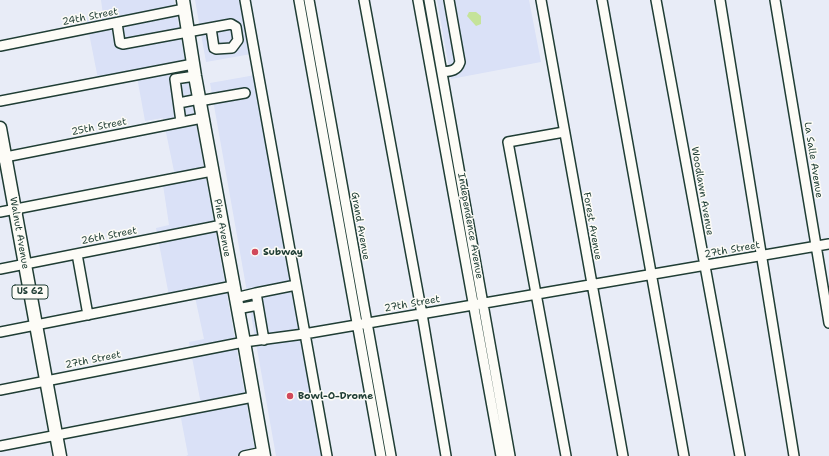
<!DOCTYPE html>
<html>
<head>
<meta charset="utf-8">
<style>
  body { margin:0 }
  canvas { display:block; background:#e8ecf7 }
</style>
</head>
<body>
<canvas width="829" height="456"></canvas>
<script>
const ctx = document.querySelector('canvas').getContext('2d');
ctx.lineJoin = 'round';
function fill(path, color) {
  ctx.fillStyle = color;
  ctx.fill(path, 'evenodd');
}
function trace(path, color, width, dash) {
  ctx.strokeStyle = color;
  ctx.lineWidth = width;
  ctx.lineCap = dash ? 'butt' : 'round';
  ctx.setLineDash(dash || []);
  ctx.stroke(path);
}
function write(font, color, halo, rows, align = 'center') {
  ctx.font = font + ' "Shantell Sans",sans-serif';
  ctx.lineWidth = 3;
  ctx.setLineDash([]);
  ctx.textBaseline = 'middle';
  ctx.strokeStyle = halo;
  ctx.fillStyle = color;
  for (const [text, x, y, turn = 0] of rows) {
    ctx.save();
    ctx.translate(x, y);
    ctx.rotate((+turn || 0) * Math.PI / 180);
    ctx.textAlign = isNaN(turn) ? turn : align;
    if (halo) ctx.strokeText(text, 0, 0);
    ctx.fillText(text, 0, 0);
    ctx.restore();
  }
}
fill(new Path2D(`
  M101,0H174L256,456H186L188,455L179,408L201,404L189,342L204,339L195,297L170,301L156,228L169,225L162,178L175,176L163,118L145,121L137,77L99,84L86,18L103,15Z
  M195,0H247L257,53L206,62Z
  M437,0H529L541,62L451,79Z
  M261,74L330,456H276L210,83Z`), '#dae1f7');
fill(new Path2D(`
  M469,12H476L481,16V24L476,26L467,16Z`), '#c5e39a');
const minor = new Path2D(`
  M245,0L327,456
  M299,0L381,456
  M309,0L391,456
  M364,0L422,314L446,456
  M418,0L501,456
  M429,0L510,456
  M541,0L623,456
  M602,0L684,456
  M656,0L740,456
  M720,0L794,456
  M775,0L829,323
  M117,23L120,43L123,44L231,24L236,27L238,40L232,48L216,49L214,48L211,28
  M0,46L184,9
  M442,72C451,71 457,71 460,62L449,0
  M0,101L193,64
  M199,101L245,93
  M179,103L199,99
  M181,122L175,79L195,76
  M564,132L508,142L566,456
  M0,158L202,118
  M0,212L212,171
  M77,254L88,315
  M0,269L222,225
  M235,298L256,293
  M237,309L258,305
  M0,332L233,286
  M264,340L256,293L296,285
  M0,390L244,342L304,334L829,244
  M0,446L253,397
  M244,456L263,452`);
const major = new Path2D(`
  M183,0L195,76L244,342L264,456
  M0,128L60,456`);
trace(minor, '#1f3d34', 12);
trace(major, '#1f3d34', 15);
trace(minor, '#fdfcf7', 9);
trace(major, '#fdfcf7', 12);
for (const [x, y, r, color] of [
  [255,252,4,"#d1495b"],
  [290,396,4,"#d1495b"]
]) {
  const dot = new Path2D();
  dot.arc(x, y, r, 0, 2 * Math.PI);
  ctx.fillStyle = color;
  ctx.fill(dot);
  trace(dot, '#fdfcf7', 1.5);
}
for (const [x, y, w] of [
  [30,292,36]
]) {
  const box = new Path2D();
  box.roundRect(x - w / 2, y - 7, w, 14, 3);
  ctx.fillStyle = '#fdfcf7';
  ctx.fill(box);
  trace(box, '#1f3d34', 1);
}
write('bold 9px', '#1f3d34', null, [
  ["US 62",30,292]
]);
write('10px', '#1f3d34', '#fdfcf7', [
  ["24th Street",90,17,-11],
  ["25th Street",99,127,-11],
  ["La Salle Avenue",813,160,81],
  ["Woodlawn Avenue",702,191,80],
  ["Grand Avenue",360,226,80],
  ["Independence Avenue",470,226,80],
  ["Forest Avenue",592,226,80],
  ["Pine Avenue",222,228,80],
  ["Walnut Avenue",19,233,80],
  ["26th Street",109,236,-11],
  ["27th Street",732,250,-10],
  ["27th Street",412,304,-10],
  ["27th Street",93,360,-11]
]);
write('bold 10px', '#1f3d34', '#fdfcf7', [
  ["Subway",263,252],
  ["Bowl-O-Drome",298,396]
], 'left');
</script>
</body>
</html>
